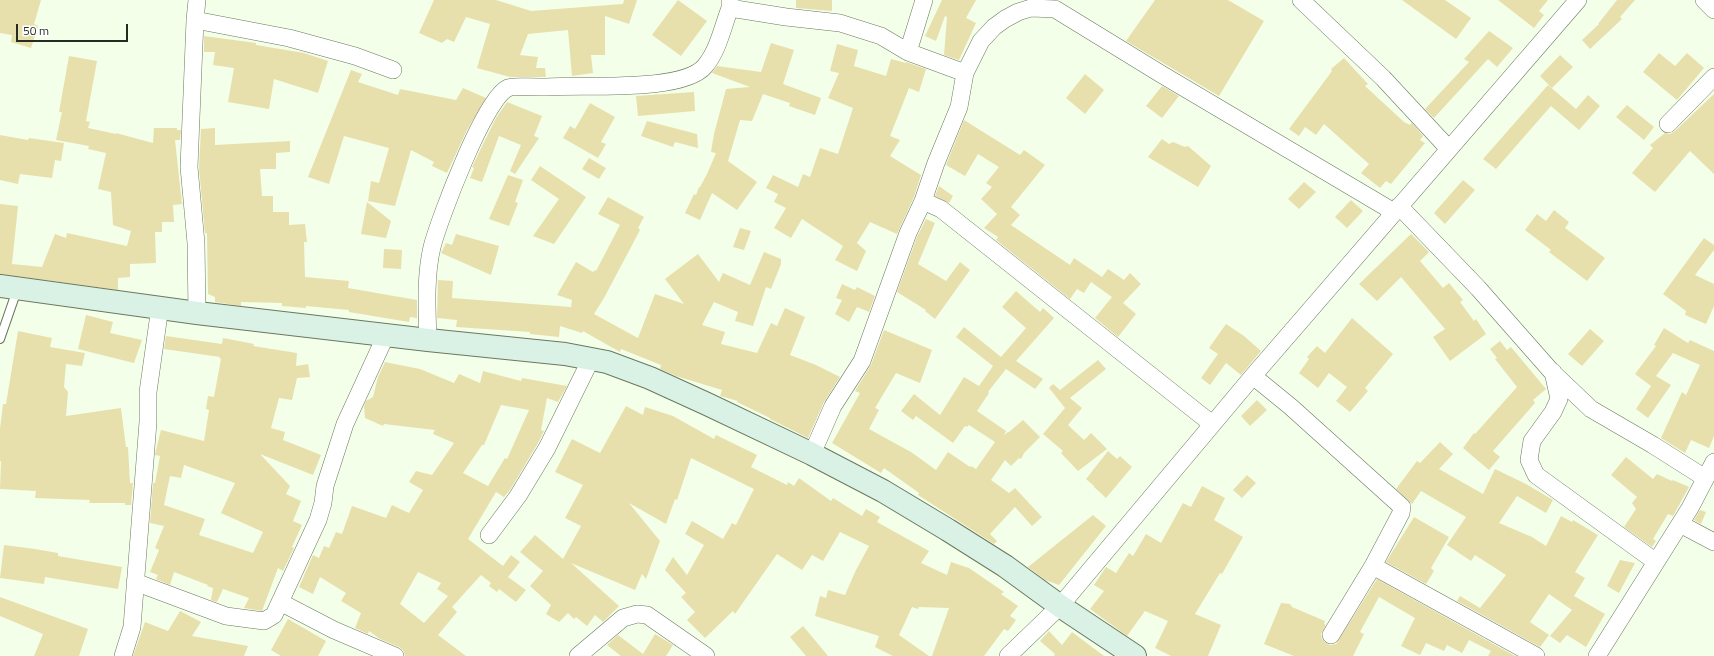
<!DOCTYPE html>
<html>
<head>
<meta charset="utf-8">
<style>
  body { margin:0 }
  #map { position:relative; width:1714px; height:656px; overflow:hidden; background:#f3ffe8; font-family:"Titillium Web",sans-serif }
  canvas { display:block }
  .scale { position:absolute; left:16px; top:24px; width:112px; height:18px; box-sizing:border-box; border:2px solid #262b21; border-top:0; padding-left:5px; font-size:12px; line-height:14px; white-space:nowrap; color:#262b21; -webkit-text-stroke:3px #fff; paint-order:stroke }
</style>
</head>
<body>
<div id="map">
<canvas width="1714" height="656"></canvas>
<div class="scale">50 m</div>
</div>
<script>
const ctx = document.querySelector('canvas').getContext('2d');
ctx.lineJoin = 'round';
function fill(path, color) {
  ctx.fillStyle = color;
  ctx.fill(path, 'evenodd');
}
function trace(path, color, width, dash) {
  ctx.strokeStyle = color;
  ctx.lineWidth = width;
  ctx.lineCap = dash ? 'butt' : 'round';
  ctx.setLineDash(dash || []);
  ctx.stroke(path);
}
fill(new Path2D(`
  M0,0H41L34,24L38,26L31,48L11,42L12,35L0,33Z
  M434,0H496L531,11L623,4L624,0H637L629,24L605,16V55H591L593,73L572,76L568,30L528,34L520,55L538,57L536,68H545L546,77H510L477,68L490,24L466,17L454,42L447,39L442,43L419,33Z
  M678,0L707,21L681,56L652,35Z
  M796,0H832V11L796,8Z
  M942,0H976L966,18L976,23L959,60L944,55L947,17L945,16L936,41L925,36Z
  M1155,0H1228L1264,21L1219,96L1126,41Z
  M1402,0H1445L1471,18L1456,39Z
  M1498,0H1548L1539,11L1544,15L1534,28Z
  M1617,0H1635L1620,17L1622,19L1590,49L1582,40L1599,24H1598Z
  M1489,31L1513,48L1497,67L1488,59L1434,118L1425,109L1469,62L1464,59Z
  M204,36L256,43V45L304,53L328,61L318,93L274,79L269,109L228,102L234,68L213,65L215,52H204Z
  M771,43L794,50L783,84L821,98L815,115L789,106L790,103L763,94L752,121L740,120L728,161L757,182L737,210L712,193L700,220L685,213L694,194L696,195L699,187H700L707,174L716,153L711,152L714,134L726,89L750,87L712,73L717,66L761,72Z
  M837,44L858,50L854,66L886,76L891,59L906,63V62L926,69L919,92L909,88L890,136L900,140L890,156L921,175L914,197L897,234L870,222L857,243L866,251L857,271L835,260L843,246L802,219L791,238L774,228L786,208L774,202L778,194L766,188L773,175L798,187L803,174L810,177L820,148L838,154L853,108L828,98L839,73L830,71Z
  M1659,53L1675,66L1687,53L1704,68L1677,100L1643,72Z
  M1560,55L1573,67L1552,88L1540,76Z
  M69,56L97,61L86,121L90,122L88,128L116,134V133L153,143L154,128H177V130H181L180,140H175L182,204L173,205L174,222H162V232H155L156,263L130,264V277L118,278V290L0,274V204L18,206L12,264L42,267L55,234L66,238L67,233L127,246L131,231L113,225L111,192L98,189L106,153L88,149L89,146L56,140L62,112H59Z
  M1344,58L1368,84L1365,86L1404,122L1410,125L1412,123L1423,136L1420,140L1425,143L1391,184L1386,181L1380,188L1361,173L1369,164L1324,124L1316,135L1305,127L1299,136L1289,129L1332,71L1331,69Z
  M351,70L362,74L358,82L398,95L400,89L456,100L463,88L486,98L467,130L447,173L432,166L434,162L411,150L395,206L368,201L371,181L379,183L389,148L344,136L329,184L308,177Z
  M1085,74L1104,90L1085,114L1066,98Z
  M1548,85L1576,109L1588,95L1600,106L1579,130L1551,106L1496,169L1483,159Z
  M1162,86L1179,96L1162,118L1146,106Z
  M694,92L695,111L638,116L636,96Z
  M1714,94V174L1690,151L1655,192L1632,173L1653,148L1650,145L1665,133L1670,134L1675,131Z
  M507,102L542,116L534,136L539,138L515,174L510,171L521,145L499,136L482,182L470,178L474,168L472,167L485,140L496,118Z
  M590,103L615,117L601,142L606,144L598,158L563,138L570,126L575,129Z
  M1627,105L1654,127L1644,140L1616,117Z
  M964,120L1020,155L1024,150L1045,165L1011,207L1020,215L1011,225L1070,265L1074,258L1102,277L1108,269L1124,280L1130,273L1141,284L1123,303L1136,314L1118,337L1095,318L1112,297L1091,282L1084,293L1077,289L1070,299L996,240L998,237L984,228L997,214L981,199L992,187L986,183L999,167L978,154L965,176L946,165Z
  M647,121L697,134L698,148L675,142L673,147L641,136Z
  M215,128V145L290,141V152L276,153V169H260L262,196H273V212H289V225L305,224L307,242H304L305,277L349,281L348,288L417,300V318L410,317L409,322L349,312V310L306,306V308L282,306V303L241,302V306L215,302V297L208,294L207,233H205L199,168L201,129Z
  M0,135L28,140L29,138L64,143L61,161L55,160L52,178L20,174L18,184L0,180Z
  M1162,139L1169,144L1173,142L1185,147L1188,146L1211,166L1198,187L1148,157Z
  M589,158L606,168L599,179L582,169Z
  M540,166L586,197L554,244L533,236L559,199L531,180Z
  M508,175L523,180L515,202L518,203L509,226L489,219Z
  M1463,180L1475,190L1445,224L1434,213Z
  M1304,182L1316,192L1299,209L1288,199Z
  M939,186L953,196L949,203L935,196Z
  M608,197L644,217L638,228L640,230L604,298L594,314L638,338L655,294L684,304L665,279L698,254L719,282L723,273L750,285L764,252L781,259V264L771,289L766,287L753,326L735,321L738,312L714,302L702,325L725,332L721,344L757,353L771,323L777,326L785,308L805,317L790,355L816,365L840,377L824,402L808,438L770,419V418L737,402L738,401L720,396L722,390L676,376L660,369L661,365L621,349L620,352L583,331L582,333L560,326L559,337L530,334V332L456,327L457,320L437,318L438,280L453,281L452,298L571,307L572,300L557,295L576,262L593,272L595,270L596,271L620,225L598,214Z
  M1351,200L1363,211L1347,228L1335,217Z
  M367,202L391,221L386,238L361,234Z
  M1554,210L1569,222L1565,228L1605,258L1587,281L1549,252L1551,250L1525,230L1537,214L1546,221Z
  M926,219L935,223L918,264L946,281L960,262L970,270L935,319L925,311L926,310L897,292L917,237Z
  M740,228L751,231L744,250L733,247Z
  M456,234L499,246L491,275L441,253L446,243L452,245Z
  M1411,234L1429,252L1420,261L1443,288L1449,283L1463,300L1460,302L1474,321L1476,319L1486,334L1450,361L1433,337L1445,329L1401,277L1377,301L1359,284Z
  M1704,238L1714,245V250L1695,275L1714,284V306L1706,324L1685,315L1686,311L1663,294Z
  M384,249L402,250L401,269L383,268Z
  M842,284L855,290L857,287L875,296L869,312L857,307L849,322L835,314L842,300L836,298Z
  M1016,291L1040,312L1043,308L1054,318L1016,361L1043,379L1035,389L1006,369L988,392L989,393L977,411L1006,431L1004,435L1008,432H1009L1023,420L1040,437L1024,453L1021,459L1019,458L1011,466L1005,460L991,480L1009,493L1015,488L1042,517L1032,526L1015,507L990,534L997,541L994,544L918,495L919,493L884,468L881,473L832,443L860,393L855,391L871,365L884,330L932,350L920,383L896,373L875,408L879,410L869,429L911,452L936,470L948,452L970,467L971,466L976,469L995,442L969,425L967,427L965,426L953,443L916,416L913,420L901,411L914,394L940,415L964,377L979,386L993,366L956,337L964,327L1001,357L1026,328L1002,307Z
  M86,315L113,322L110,333L142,340L134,363L78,349Z
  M1352,318L1393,354L1365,388L1368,391L1350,412L1336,401L1347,387L1329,373L1318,388L1299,373L1309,359L1307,357L1317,346L1325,353Z
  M1226,324L1244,336L1261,351L1241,375L1226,363L1210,385L1201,378L1218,354L1209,348Z
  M1664,328L1688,343L1690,340L1714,351V436L1709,448L1691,440L1685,453L1661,438L1682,392L1686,395L1700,365L1673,353L1656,376L1671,385L1648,418L1636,409L1651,386L1635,374L1656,346L1654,345Z
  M1590,329L1604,341L1582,366L1568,354Z
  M18,331L52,338L50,347L85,353L82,366L66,364L64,387L68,392L66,416L121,408L126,447H128L130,483H133L131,505H125V503H89L90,500L35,498L36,491L0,489L1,461H0V429L3,404H6Z
  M166,336L222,344L223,338L254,344L253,346L297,353L296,366L308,364L310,377L297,378L292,400L279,398L271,428L285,432L283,440L321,455L313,475L260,454L290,486L286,494L301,501L293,521L302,525L292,547L294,548L283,571L278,568L262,611L244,608L249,598L223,589L217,602L211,600L213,588L207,586L208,585L174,572L170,585L156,579L158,575L150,572L159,550L155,548L164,526L150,523L153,483H155L160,456L155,455L156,450L161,430L204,441L209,410L206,409L208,396L214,397L221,359L219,358L220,357L164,349ZM184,465L235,483L221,513L263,532L253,553L199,535L205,519L164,505L170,476L181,478Z
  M1500,341L1507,350L1511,347L1546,389L1533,400L1535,403L1493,451L1500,457L1489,470L1463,448L1474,433L1475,434L1517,387L1495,359L1497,358L1490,349Z
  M1098,360L1106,369L1070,398L1082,408L1068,425L1084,440L1091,433L1107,449L1078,471L1061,453L1063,451L1043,434L1065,408L1049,388L1053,384L1060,390Z
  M385,362L420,369L454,383L459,374L480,383L483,371L521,381L522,378L567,386L558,402L547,398L541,430L544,431L538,443L510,490L504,497L496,492L468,539L503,566L511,555L520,562L508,577L526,590L516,602L499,589L497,592L489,586L491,583L481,575L452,607L457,612L438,635L466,656H405L403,650L399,647L380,639L369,631L368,634L355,628L361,613L341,601L346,593L320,577L313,594L299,587L313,555L319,558L324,546L329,548L336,532L342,534L352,506L386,518L392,505L409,513L423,490L409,482L416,471L432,475L454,443L433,434L435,430L384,424L383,426L365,418L364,406L366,401L373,397L378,377ZM501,405L529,410L507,459L505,458L488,486L463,473L482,445H484ZM418,572L441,583L437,589L448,596L424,623L400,604Z
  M1257,400L1267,410L1250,426L1241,416Z
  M626,406L643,415L645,407L673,416L714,439L716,435L757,455L751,467L787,485L788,482L794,486L799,478L831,501L833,498L862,516L866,509L880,517L877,522L929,551L921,563L947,575L951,562L969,568L1004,592L1001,594L1018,606L1010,616L1016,620L1008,631L1004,629L984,656H932L949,608L919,607L918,609L912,607L899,635L929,656H893L875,647L879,636L815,616L820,596L826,598L828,590L845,595L856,570L869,546L840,532L823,561L812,555L802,570L777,554L735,614L733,611L705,638L687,620L695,612L681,597L686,593L665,570L673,557L687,575L704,545L685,534L692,521L723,539L732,523L736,525L754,489L691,458L677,500L675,499L666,524L629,503L660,541L646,579L642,574L635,590L571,563L619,606L603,622L595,615L587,626L576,617L574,619L568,613L559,622L546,614L551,605L530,586L543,571L520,552L535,535L563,559L581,526L565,518L583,485L555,472L572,439L600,453Z
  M1440,442L1453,454L1439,469L1483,494L1495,469L1526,484L1553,500L1546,513L1517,496L1499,523L1532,537L1546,546L1561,516L1572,522L1573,520L1598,535L1575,572L1585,578L1574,596L1605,614L1586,647L1567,635L1560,643L1550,636L1572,610L1549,594L1530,622L1549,635L1540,647L1457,601L1460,596L1480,608L1506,575L1475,555L1471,561L1447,545L1466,517L1421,491L1412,504L1396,489L1417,461L1420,463Z
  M1108,451L1117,459L1120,456L1132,467L1106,498L1094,487V486L1086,479Z
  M1626,457L1653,479L1657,474L1672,481L1673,480L1689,487L1673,516L1668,514L1653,539L1656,541L1652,547L1624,527L1636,509L1632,503L1637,497L1611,475Z
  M1247,475L1256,483L1242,498L1233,490Z
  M1202,486L1225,498L1214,520L1243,537L1222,574L1220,573L1195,614L1221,625L1208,656H1171L1155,648L1168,621L1145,611L1127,636L1090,609L1104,591L1094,585L1106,567L1116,573L1129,553L1133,556L1146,534L1161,543L1183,503L1191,507Z
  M1700,510L1706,512L1701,524L1694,520Z
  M1093,515L1106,526L1059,585L1045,580L1028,567Z
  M1414,517L1449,537L1431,568L1434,571L1426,584L1386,562Z
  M4,545L35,549L58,553V556L122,567L118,589L45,577L44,584L0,578Z
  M1620,560L1635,563L1619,593L1607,586Z
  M1377,579L1515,656H1488L1491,651L1469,640L1462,653L1447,645L1444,651L1426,643L1420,655L1401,646L1415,618L1379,597L1360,632L1364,634L1353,656H1294L1264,644L1281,603L1290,604L1292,607L1325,621L1324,624L1326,625L1321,634L1322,639L1326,643L1330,645L1336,644Z
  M0,597L88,629L79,656H34L43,634L0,616Z
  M180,611L201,622L192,636L248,646L244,656H133L145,622L168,631Z
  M288,619L326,641L318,656H281L271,650Z
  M803,626L819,645L828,656H806L790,637Z
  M1049,631L1062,645L1072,632L1104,656H1054L1055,654L1040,641Z
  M655,634L673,645L666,656H621L607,645L618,635L643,654Z`), '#e8e0ac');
const lane = new Path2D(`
  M0,339L17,290`);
const street = new Path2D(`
  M197,0L195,20L189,167L196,243L197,313
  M1301,0L1383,78L1449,149
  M1704,0L1714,10
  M730,8L786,17L840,23L881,36L908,52L965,73
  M195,20L289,38L355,56L393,70
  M908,52L924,0
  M1668,124L1714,77
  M923,201L941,209L1212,424
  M1399,206L1478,288L1552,372L1591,409L1653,445L1705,478
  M428,340C427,310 425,277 432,247C439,220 485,97 508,88C511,86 540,87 547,87C582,84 683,93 705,66C718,51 723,26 730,8V0
  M1553,372L1559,399L1553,412L1532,441L1529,460L1536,475L1656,562
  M1253,376L1291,407L1402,507L1401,513L1373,566L1331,635
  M812,454L833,406L862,361L908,233L923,201L936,163L959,107L965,73L981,41L994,27L1005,19L1018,12L1031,8L1055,9L1161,74L1394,212
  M1680,524L1714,542
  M489,535L518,496L547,448L591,359
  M1373,566L1536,656
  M135,582L226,616L264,621L274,615L318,520L323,503L325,486L345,424L386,335
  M280,602L334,630L395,656
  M123,656L132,627L148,422V392L160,307
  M578,656L623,618L637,614L647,615L706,656
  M1008,656L1060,606L1253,376L1578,0
  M1597,656L1690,508L1714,462`);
const secondary = new Path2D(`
  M0,286L197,313L428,340L565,354L607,362L650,378L707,404L812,454L883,491L948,530L1005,566L1060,606L1135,656`);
trace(lane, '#6b785e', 10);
trace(street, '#6b785e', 18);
trace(secondary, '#6b785e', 24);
trace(lane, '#fff', 8);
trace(street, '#fff', 17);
trace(secondary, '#d9f2e5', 22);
</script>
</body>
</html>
